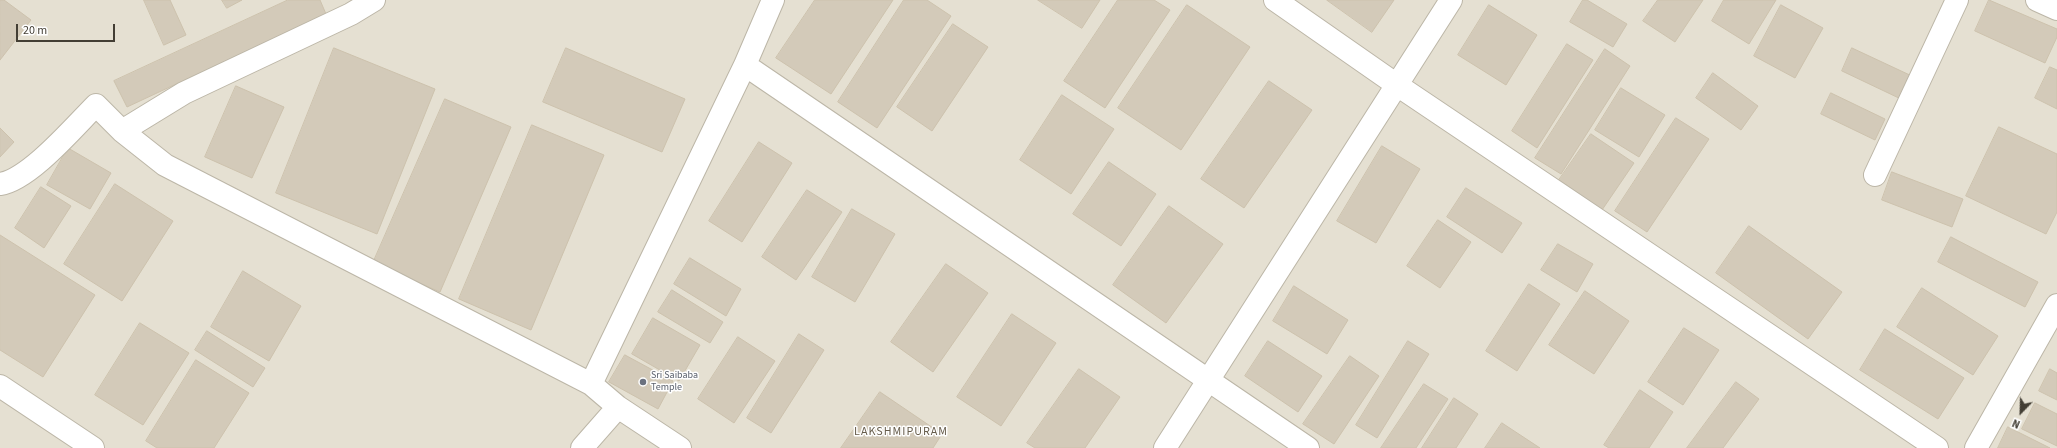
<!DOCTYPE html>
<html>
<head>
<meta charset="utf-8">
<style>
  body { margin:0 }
  #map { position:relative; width:2057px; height:448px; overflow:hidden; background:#f1eee4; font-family:"Source Sans 3",sans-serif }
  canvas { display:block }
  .north { position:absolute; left:2001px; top:392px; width:40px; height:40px; -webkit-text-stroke:3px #fff; paint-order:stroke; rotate:203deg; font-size:11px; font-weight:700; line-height:16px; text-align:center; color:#433e34 }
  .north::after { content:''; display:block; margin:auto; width:14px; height:18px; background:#433e34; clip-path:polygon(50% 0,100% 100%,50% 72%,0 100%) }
  .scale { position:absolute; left:16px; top:24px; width:99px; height:18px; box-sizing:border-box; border:2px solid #433e34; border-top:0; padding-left:5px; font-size:12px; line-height:14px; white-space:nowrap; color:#433e34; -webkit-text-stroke:3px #fff; paint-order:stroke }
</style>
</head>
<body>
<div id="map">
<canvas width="2057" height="448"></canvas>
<div class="north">N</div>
<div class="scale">20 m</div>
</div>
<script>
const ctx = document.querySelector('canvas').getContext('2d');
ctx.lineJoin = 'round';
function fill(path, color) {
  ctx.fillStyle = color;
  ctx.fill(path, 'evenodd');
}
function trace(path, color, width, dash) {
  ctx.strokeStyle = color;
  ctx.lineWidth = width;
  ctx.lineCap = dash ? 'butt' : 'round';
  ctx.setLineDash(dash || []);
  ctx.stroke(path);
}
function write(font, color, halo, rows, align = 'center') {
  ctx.font = font + ' "Source Sans 3",sans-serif';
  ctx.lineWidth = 3;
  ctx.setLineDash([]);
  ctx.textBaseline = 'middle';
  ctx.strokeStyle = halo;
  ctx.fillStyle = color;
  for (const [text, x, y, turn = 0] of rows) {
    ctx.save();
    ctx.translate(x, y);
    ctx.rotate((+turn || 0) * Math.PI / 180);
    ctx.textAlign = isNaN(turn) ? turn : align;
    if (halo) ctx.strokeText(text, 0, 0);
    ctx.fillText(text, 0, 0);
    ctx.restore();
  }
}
fill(new Path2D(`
  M0,0H2057V448H0Z`), '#e5e0d2');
const building = new Path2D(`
  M0,0H4L31,20L0,60Z
  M144,0H170L186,35L164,45Z
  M222,0H242L227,8Z
  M288,0H320L326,14L127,107L114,81Z
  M815,0H893L831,94L776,58Z
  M904,0H927L951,16L877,128L838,102Z
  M1038,0H1100L1082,28Z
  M1118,0H1154L1170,10L1105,108L1064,81Z
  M1327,0H1394L1372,32Z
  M1583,0H1587L1627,24L1613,47L1570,22Z
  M1658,0H1703L1675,42L1643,21Z
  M1724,0H1776L1749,44L1712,21Z
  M1989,0L2057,29V37L2045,63L1975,31Z
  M1187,5L1250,47L1181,150L1118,108Z
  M1489,5L1537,35L1506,85L1458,55Z
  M1781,5L1823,28L1795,78L1754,56Z
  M953,24L988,47L932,131L897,107Z
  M1567,44L1593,60L1537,148L1512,131Z
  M334,48L435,89L377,234L276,193Z
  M566,48L685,99L662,152L543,102Z
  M1852,48L1914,77L1903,100L1842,71Z
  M1605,49L1630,66L1561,174L1535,158Z
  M2050,67L2057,70V109L2035,98Z
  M1713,73L1758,106L1741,130L1696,98Z
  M1269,81L1312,110L1244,208L1201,179Z
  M236,86L284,107L252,178L205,157Z
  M1621,88L1665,115L1639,157L1595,130Z
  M1831,93L1885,119L1875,140L1821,114Z
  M1062,95L1114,129L1071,194L1020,160Z
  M445,99L511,127L440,292L373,263Z
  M1676,118L1709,139L1647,232L1615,211Z
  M532,125L604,155L531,330L459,299Z
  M1999,127L2057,154V212L2046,234L1966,196Z
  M0,128L14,142L0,157Z
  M1591,134L1634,163L1602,210L1559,180Z
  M759,142L792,163L742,242L709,221Z
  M1382,146L1420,169L1376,243L1337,221Z
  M68,148L111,173L90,209L47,185Z
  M1109,162L1156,194L1121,246L1073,214Z
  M1892,172L1963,199L1952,227L1882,200Z
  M115,184L173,221L122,301L64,264Z
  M41,187L71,206L44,248L15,228Z
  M1466,188L1522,223L1502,253L1447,217Z
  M807,190L842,212L796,280L762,257Z
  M1169,206L1223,244L1166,323L1113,285Z
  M852,209L895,234L855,302L812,277Z
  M1438,220L1471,242L1440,288L1407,266Z
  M1749,226L1842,292L1808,339L1716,273Z
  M0,235L95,295L43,377L0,350Z
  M1951,237L2038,282L2025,307L1938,262Z
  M1558,244L1593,264L1577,292L1541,270Z
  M690,258L741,289L726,316L674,284Z
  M946,264L988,293L933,372L891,342Z
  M243,271L301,306L269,361L211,327Z
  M1529,284L1560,304L1517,371L1486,351Z
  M1294,286L1348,320L1327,354L1273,321Z
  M1922,288L1998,336L1973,375L1897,327Z
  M672,290L723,322L710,343L658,312Z
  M1585,291L1629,321L1594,374L1549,345Z
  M1012,314L1056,343L1001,426L957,397Z
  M653,318L700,345L679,381L632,354Z
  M140,323L189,353L143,425L95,395Z
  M1684,328L1719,350L1683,405L1648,382Z
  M1885,329L1964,378L1938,419L1860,370Z
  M207,331L265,368L253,387L195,350Z
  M799,334L824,350L771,433L747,418Z
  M738,337L775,361L734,423L698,399Z
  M1268,341L1322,376L1298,412L1245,376Z
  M1408,341L1429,354L1377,438L1356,425Z
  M625,355L673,381L658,409L609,382Z
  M1350,356L1379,376L1334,444L1303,424Z
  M196,360L249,393L214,448H157L146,441Z
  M1079,369L1120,397L1085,448H1035L1027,443Z
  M2050,369L2057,373V400L2039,391Z
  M1736,382L1759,399L1723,448H1687Z
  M1424,384L1448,399L1416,448H1381Z
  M1640,390L1673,412L1649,448H1609L1604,445Z
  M880,392L942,434L933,448H841Z
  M1454,398L1478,414L1456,448H1422Z
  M2035,403L2057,414V446L2022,429Z
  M1502,423L1540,448H1485Z
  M2008,427L2050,448H1998Z`);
fill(building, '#d3cab9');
trace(building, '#cdc2ad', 1);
const minor = new Path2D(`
  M1275,0L1397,85L1937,448
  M2037,0L2057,9
  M745,65L1308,448
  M122,131L184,93L351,14L374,0
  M1875,175L1957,0
  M0,184C29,180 74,127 96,105L122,131L165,165L591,384L618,407L680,448
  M591,384L745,65L773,0
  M0,386L93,448
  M582,448L618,407
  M1165,448L1451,0
  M1976,448L2057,305`);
trace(minor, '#bcb6a7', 24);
trace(minor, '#fff', 22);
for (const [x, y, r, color] of [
  [643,382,4,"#6b7280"]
]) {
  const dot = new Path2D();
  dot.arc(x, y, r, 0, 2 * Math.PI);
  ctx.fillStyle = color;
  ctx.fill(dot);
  trace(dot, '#fff', 1.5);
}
write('10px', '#5b616d', '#fff', [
  ["Sri Saibaba",651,376],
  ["Temple",651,388]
], 'left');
ctx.letterSpacing = '1px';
write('12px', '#665c4b', '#fff', [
  ["LAKSHMIPURAM",901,432]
]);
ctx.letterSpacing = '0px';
</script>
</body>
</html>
